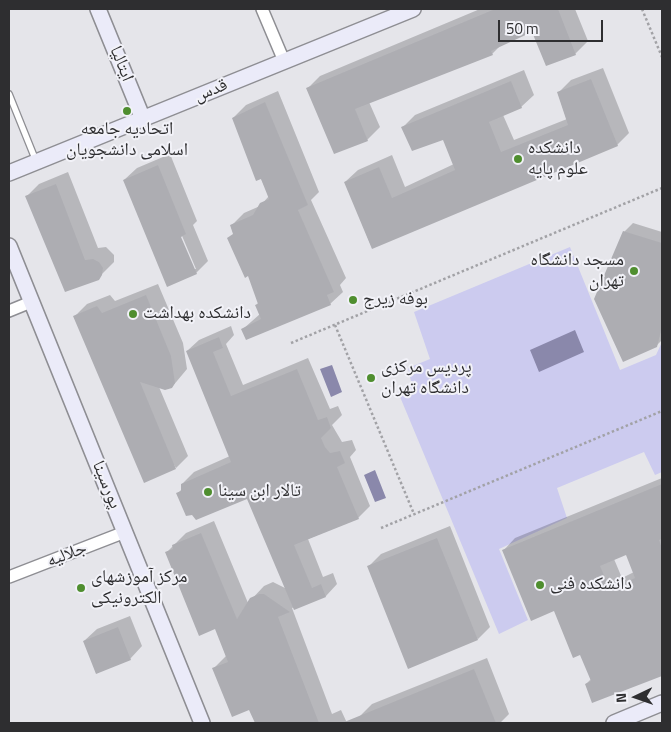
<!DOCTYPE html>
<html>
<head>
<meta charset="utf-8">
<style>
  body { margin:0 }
  #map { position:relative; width:671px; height:732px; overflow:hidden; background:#e5e5ea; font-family:"Titillium Web",sans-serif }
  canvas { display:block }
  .frame { position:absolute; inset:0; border:10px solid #2e2e30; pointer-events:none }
  .north { position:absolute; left:611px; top:672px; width:50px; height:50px; -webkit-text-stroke:4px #f2f2f8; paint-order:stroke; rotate:267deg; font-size:14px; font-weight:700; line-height:20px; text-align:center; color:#2e2e30 }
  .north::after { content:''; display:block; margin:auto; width:18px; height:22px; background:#2e2e30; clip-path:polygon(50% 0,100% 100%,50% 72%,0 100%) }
  .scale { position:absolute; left:498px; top:20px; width:105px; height:22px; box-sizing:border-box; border:2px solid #2e2e30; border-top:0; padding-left:6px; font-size:15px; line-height:18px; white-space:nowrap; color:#2e2e30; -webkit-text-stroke:4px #f2f2f8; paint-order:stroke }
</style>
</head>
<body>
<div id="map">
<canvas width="671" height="732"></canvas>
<div class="frame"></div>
<div class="north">N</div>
<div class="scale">50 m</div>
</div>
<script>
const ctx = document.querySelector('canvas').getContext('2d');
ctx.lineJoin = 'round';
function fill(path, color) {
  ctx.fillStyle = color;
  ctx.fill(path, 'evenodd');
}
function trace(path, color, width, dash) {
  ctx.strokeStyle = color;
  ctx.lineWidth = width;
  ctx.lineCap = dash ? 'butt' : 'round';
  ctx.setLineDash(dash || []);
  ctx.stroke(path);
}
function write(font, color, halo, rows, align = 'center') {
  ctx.font = font + ' "Titillium Web","Noto Naskh Arabic",sans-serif';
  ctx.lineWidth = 4;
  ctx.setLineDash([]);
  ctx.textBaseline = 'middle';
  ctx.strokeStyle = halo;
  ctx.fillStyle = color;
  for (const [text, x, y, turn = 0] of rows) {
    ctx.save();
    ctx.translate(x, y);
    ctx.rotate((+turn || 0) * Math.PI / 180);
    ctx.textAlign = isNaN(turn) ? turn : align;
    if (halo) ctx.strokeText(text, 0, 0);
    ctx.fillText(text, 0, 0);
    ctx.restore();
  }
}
fill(new Path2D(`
  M570,247L620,370L656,355L662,342V472L655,475L644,452L557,488L567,518L499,549L528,620L499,634L398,392L412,386L408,368L430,359L414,312Z`), '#cccbef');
fill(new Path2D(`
  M575,330L584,352L539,372L530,350Z
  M332,365L342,392L331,397L320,369Z
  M375,470L386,498L375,502L364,475Z`), '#8a88ab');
fill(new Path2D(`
  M480,9H575L588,41L575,54L533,31L502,44L492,54L369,102L380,127L367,140L308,88L320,76Z
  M603,68L629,133L617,145L372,248L345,182L358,170L392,155L405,187L454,164L443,138L403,127L415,115L524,70L534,95L521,107L503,115L514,140L567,119L558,93L571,80Z
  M278,91L319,192L311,200L346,278L340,285L343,292L330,304L243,329L260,314L256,305L259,302L231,226L244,213L260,206L269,196L233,118L246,105Z
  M170,154L197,221L193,225L208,261L196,273L124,180L137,168ZM180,231L196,269H193L177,232Z
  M68,172L98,248L106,247L114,255V262L98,278L27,196L39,184Z
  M633,223L662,232V340L656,346L624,232Z
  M158,284L183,343L187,369L172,387H159L188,456L176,468L75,316L87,304L110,295L115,301Z
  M231,326L234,335L226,344L243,385L308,358L330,409L338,406L342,415L332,425L342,442L352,440L356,450L350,457L370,506L358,518L308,539L323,577L333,573L337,584L326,596L292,608L332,714L341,710L347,723H286L287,720L279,723H256L250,708L214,668L226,656L216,628L166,553L186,533L214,521L248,603L264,586L273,582L287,589L248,498L177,494L182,489V484L194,472L230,456L187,351L199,340Z
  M662,478V674L593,701L586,684L591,679L581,653L554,610L503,551L515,538ZM626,553L634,572L622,578L614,559Z
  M450,526L490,627L478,639L369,566L381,554Z
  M130,616L142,646L130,659L84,641L97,629Z
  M487,658L509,714L500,723H362L360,716L372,704Z`), '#0003');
fill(new Path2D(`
  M495,9H558L576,55L546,66L532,32L491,51L493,55L355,109L368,141L334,154L306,88Z
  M591,79L618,146L372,249L344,182L379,167L392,198L455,170L443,140L412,151L401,127L511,81L522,108L489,122L501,152L568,125L557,92Z
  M265,102L308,205L298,210L334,292L327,295L331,305L246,340L241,329L261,319L255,305L258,304L248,276L245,278L227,238L233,234L230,225L253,215L260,203L269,199L261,179L256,181L232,118Z
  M158,165L186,234L181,237L197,274L167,287L123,180Z
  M56,184L85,260L93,259L99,262L103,268L102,275L99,280L65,292L25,196Z
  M623,231L662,243V327L657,347L623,362L594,299Z
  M146,295L171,356L175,383L172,388L165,390L140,382L176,469L144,483L73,316L97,306L102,313Z
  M219,337L223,348L213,352L231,396L297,369L318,420L327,417L331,428L321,438L325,447L330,453L340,451L345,463L337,467L359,519L294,545L312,588L321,584L326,597L294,610L247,499L196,520L192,515L186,516L176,493L181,491V484L231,462L186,351Z
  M662,484V539L659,540L662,548V676L592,703L585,684L591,681L580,655L573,658L554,611L531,621L502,550ZM626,555L635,578L610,589L600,566Z
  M201,533L237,619L250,598L259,594H264L290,612L278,617L319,723H255L249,710L232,717L212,668L228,662L215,629L199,636L165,552L173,549L172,545Z
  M437,538L478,640L408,669L367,566Z
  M118,627L131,660L96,674L83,641Z
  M474,669L496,723H342Z`), '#adadb2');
const lane = new Path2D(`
  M9,94L36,161`);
const street = new Path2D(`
  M262,9L284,61
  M9,311L31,302
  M9,577L125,532`);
const secondary = new Path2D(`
  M98,9L143,119
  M9,173L413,9
  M9,246L202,723
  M614,723L662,703`);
trace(lane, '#8e8e93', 8);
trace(street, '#8e8e93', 14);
trace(secondary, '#8e8e93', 18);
trace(new Path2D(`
  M642,9L662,57
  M335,325L414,514
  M291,343L662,188
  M381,528L662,411`), '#a2a2a6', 2.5, [2.5, 2.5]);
trace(lane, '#fff', 5.5);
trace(street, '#fff', 11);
trace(secondary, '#ebebf9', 15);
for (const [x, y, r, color] of [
  [127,111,5,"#4f8e2f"],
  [518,159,5,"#4f8e2f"],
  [634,271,5,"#4f8e2f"],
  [353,300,5,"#4f8e2f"],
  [133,314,5,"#4f8e2f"],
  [371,378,5,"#4f8e2f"],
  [208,492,5,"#4f8e2f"],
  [540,585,5,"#4f8e2f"],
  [81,588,5,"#4f8e2f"]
]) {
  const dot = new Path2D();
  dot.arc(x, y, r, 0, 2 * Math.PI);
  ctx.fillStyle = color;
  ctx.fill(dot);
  trace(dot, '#f2f2f8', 2);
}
write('18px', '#2e2e30', '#f2f2f8', [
  ["ایتالیا",121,64,68],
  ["قدس",211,91,-22],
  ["پورسینا",106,485,68],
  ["جلالیه",67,555,-21]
]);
write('18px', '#2e2e30', '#f2f2f8', [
  ["اتحادیه جامعه",127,130,"center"],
  ["اسلامی دانشجویان",127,151,"center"],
  ["دانشکده",528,149],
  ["علوم پایه",528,170],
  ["مسجد دانشگاه",624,261,"right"],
  ["تهران",624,282,"right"],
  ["بوفه زیرج",363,300],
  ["دانشکده بهداشت",143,314],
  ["پردیس مرکزی",381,368],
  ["دانشگاه‌ تهران",381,389],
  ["تالار ابن سینا",218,492],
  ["مرکز آموزشهای",91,578],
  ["الکترونیکی",91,599],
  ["دانشکده فنی",550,585]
], 'left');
</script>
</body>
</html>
